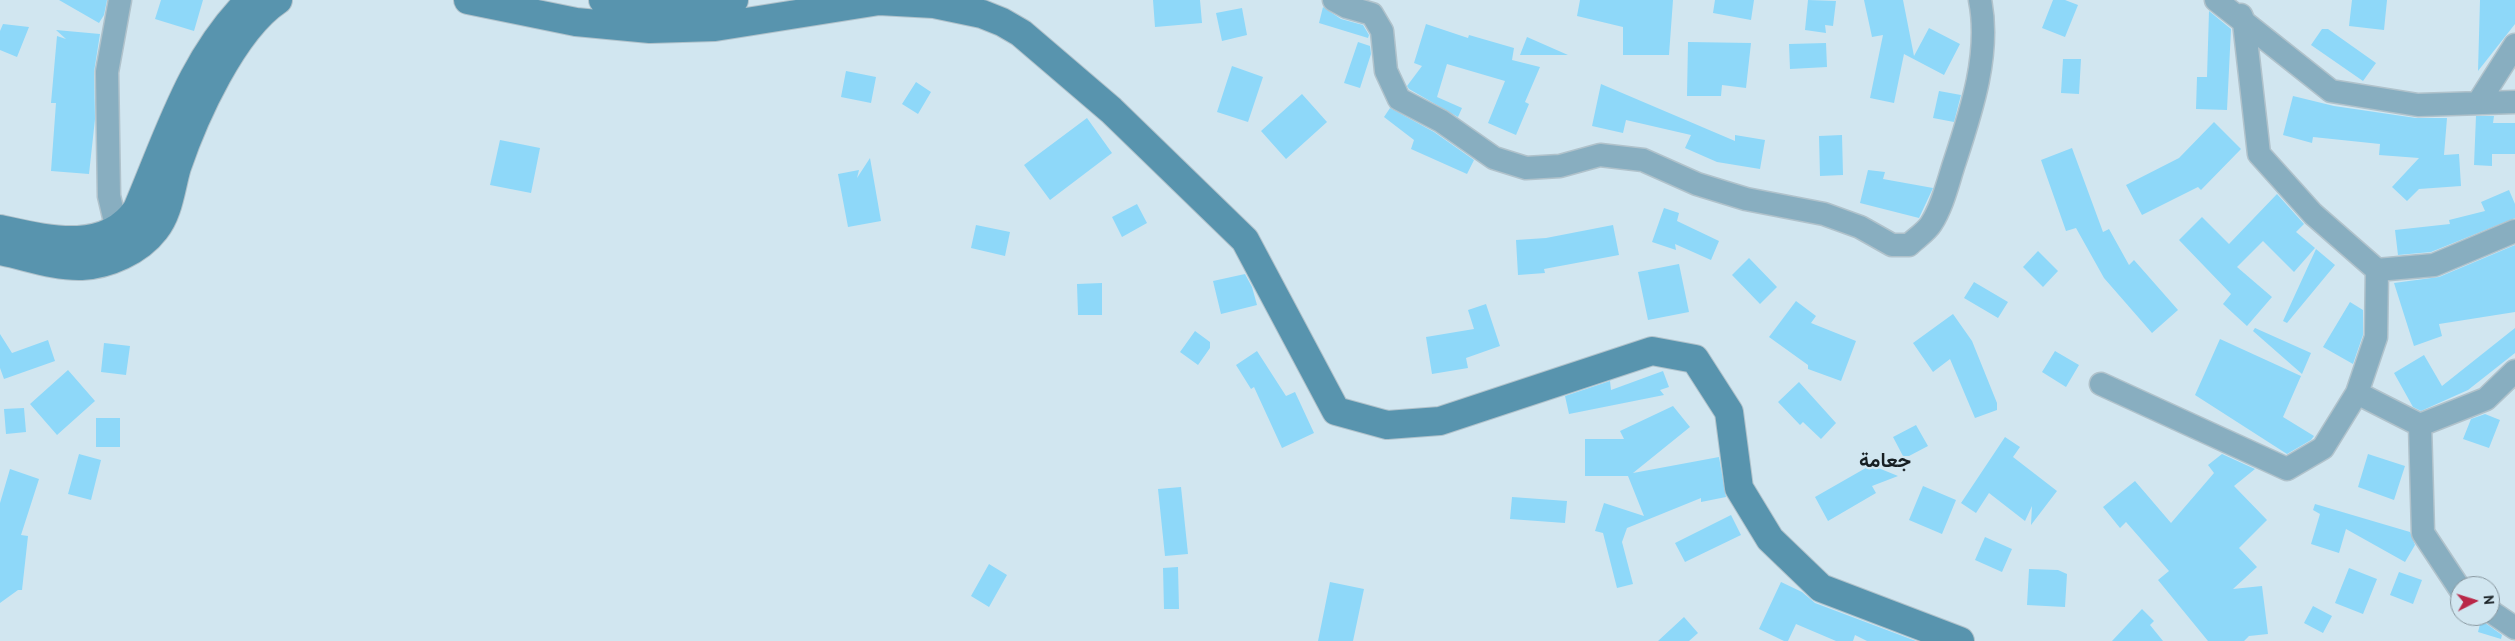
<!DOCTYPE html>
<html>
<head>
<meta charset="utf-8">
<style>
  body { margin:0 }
  #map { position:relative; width:2515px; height:641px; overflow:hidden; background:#d1e6f0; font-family:"PT Sans",sans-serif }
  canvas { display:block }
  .north { position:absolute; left:2450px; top:576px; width:50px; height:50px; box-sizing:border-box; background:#d1e6f0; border:1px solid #87969e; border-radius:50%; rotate:85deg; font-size:14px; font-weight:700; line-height:20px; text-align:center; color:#171f23 }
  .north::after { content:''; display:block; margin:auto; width:18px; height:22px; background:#b92848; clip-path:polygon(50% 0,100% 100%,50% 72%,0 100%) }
</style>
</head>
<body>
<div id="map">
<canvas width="2515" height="641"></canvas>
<div class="north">N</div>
</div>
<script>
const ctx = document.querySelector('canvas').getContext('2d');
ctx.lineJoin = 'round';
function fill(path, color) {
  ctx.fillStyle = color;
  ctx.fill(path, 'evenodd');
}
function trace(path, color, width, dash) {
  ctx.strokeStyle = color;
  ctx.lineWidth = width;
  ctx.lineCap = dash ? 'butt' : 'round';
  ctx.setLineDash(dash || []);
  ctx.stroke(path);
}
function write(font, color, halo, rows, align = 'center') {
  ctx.font = font + ' "PT Sans",Vazirmatn,sans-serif';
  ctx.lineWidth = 4.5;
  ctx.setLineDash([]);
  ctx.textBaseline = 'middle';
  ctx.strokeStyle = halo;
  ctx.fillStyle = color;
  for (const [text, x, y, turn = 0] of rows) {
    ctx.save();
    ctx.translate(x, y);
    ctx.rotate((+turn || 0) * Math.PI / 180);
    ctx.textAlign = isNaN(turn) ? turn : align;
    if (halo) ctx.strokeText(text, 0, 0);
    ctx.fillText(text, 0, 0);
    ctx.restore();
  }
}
fill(new Path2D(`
  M59,0H107L104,15L99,23Z
  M161,0H203L194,31L155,19Z
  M1153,0H1200L1202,23L1155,27Z
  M1580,0H1673L1669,55H1623V27L1577,16Z
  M1715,0H1754L1751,20L1713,13Z
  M1808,0L1836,1L1833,26L1825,25L1826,33L1805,30Z
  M1864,0H1903L1914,56L1929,28L1960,44L1944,75L1904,54L1894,103L1870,98L1883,35L1872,37Z
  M2053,0H2065L2078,5L2065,37L2042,28Z
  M2352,0H2387L2384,30L2349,26Z
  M2480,0H2515V24L2478,71Z
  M1323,7L1341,19L1363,25L1369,35L1368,38L1319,23Z
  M1242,8L1247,35L1222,41L1216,13Z
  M2209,11L2231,29L2227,110L2196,109L2197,77H2207Z
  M3,24L29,27L17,57L0,50V31Z
  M1426,24L1468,38L1469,35L1514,48L1512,60L1540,67L1525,102L1529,104L1516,135L1488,123L1505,81L1447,64L1437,97L1462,108L1458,117L1409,89L1407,86L1422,66L1414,63Z
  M2322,29H2328L2376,63L2363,81L2311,45Z
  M56,30L100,34L94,72L95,119L89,174L51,171L56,103H51L57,36L66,39Z
  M1527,37L1568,55H1520Z
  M1358,42L1370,46L1371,54L1360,88L1344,83Z
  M1688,42L1751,43L1746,88L1722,85L1721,96H1687Z
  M1826,43L1827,67L1790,69L1789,44Z
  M2063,59H2081L2079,94L2061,93Z
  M1232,66L1263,77L1248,122L1217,112Z
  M846,71L876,77L871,103L841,97Z
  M916,82L931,92L918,114L902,104Z
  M1601,84L1735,141V135L1765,140L1760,169L1717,162L1685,148L1691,135L1626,120L1623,133L1592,126Z
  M1939,91L1961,95L1954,122L1933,118Z
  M1302,94L1327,122L1286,159L1261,131Z
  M2293,96L2334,106L2416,118H2447L2444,155L2459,154L2461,186L2419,189L2407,201L2392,187L2419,158L2379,155L2380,144L2313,137L2312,143L2283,135Z
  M1390,108L1434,132L1474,160L1467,174L1411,149L1414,140L1384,117Z
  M2476,116H2494L2493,123H2515V154H2492V166L2474,165Z
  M1087,118L1112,153L1050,200L1024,165Z
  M2214,122L2241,149L2201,190L2198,187L2142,215L2126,185L2179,158Z
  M1842,135L1843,175L1820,176L1819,136Z
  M500,140L540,148L531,193L490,185Z
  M2072,148L2103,232L2109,229L2129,265L2134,260L2178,310L2152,333L2104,278L2076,228L2066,231L2041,160Z
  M870,158L881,221L848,227L838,174L859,170L857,178Z
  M1868,170L1885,172L1883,179L1933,188L1919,218L1860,203Z
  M2509,190L2515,204V218L2431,252L2398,255L2395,230L2450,224L2449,220L2485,211L2481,202Z
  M2277,194L2304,224L2296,232L2315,248L2294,272L2263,241L2237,267L2272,297L2247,326L2223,304L2231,294L2179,240L2202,217L2229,244Z
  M1137,204L1147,223L1122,237L1112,217Z
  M1664,208L1679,213L1677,221L1719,241L1711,260L1675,244L1676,250L1652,242Z
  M976,225L1010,232L1005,256L971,248Z
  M1613,225L1619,255L1544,269L1545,273L1518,275L1516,240L1546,238Z
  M2515,245V312L2439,324L2442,336L2414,346L2394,283L2439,277Z
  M2316,249L2335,265L2287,323L2283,321Z
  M2038,251L2058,271L2043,287L2023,267Z
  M1749,258L1777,287L1760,304L1732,275Z
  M1679,264L1689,312L1648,320L1638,272Z
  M1245,274L1252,287L1257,305L1221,314L1213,281Z
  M1974,282L2008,302L1998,318L1964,298Z
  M1102,283V315H1078L1077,284Z
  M1796,301L1816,316L1811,323L1856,341L1841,381L1808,369V365L1769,337Z
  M2350,302L2363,310V335L2353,364L2323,347Z
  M1486,304L1500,346L1466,358L1468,368L1432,374L1426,337L1474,329L1468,310Z
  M1953,314L1972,341L1997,403V410L1975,418L1950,359L1933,372L1913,343Z
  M2255,328L2311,353L2302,374L2253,331Z
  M2515,328V353L2468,390L2421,411L2413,407L2394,373L2424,355L2442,386Z
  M1195,331L1210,342V348L1198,365L1180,352Z
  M0,334L12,353L48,340L55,361L4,379L0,368Z
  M2220,339L2301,376L2283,417L2314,436L2311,440L2287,454L2195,395Z
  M104,343L130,346L126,375L101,372Z
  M1257,351L1286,396L1295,392L1314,433L1282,448L1254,387L1251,389L1236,365Z
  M2055,351L2079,365L2066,387L2042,372Z
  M68,370L95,401L57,435L30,404Z
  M1663,371L1669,387L1660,390L1664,395L1569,414L1565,396L1610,381L1611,390Z
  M1799,382L1836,423L1821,439L1803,422L1800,425L1778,402Z
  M1673,406L1690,427L1633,473L1719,457L1726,497L1701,502V498L1627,528L1622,542L1633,584L1617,588L1603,533L1595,531L1604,503L1644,516L1628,476H1585V439H1624L1620,431Z
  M24,408L26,432L6,434L4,409Z
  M2485,414L2500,420L2489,448L2463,439L2471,419Z
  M96,418H120V447H96Z
  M1916,425L1928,446L1909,456H1903L1893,437Z
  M2005,437L2020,447L2013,457L2057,491L2031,525L2032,506L2025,521L1989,493L1976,513L1961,503Z
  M79,454L101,460L91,500L68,494Z
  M2222,454L2255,469L2234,486L2267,520L2239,548L2257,567L2233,589L2262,586L2268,634L2249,636L2244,641H2208L2158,580L2169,571L2126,522L2120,528L2103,507L2135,481L2171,523L2214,473L2208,465Z
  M2368,454L2405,466L2394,500L2358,487Z
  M1871,465L1898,476L1872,486L1876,493L1828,521L1815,497Z
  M10,469L39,479L21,535L28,536L22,590H18L0,603V503Z
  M1923,486L1956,500L1942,534L1909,520Z
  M1181,487L1188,554L1165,556L1158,489Z
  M1512,497L1567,501L1565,523L1510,519Z
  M2315,504L2410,532L2415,545L2405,562L2346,529L2339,553L2311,544L2320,514L2313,510Z
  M1731,515L1741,535L1685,562L1675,543Z
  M1985,537L2012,549L2002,572L1975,560Z
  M989,564L1007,575L989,607L971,596Z
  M1178,567L1179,609H1164L1163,568Z
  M2349,568L2377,579L2363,614L2335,603Z
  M2029,569L2058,570L2067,574L2065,607L2027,605Z
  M2399,572L2422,580L2413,604L2390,595Z
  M1330,582L1364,589L1353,641H1318Z
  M1781,582L1802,592L1815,603L1916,641H1867L1855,635L1853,641H1836L1796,624L1788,641H1784L1759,629Z
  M2313,606L2332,616L2323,633L2304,623Z
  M2142,609L2154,621L2150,625L2163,641H2112Z
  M1684,617L1698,633L1689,641H1658Z
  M2481,620L2502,635L2501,639L2478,632Z`), '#8ed8f9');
const minor = new Path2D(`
  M120,0L107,72L109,196L117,230L123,243
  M1334,0L1347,7L1372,14L1382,31L1386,71L1399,99L1441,121L1494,158L1526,168L1560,166L1600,155L1643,160L1697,184L1746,199L1824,214L1860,227L1892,245H1909C1916,238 1926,232 1931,224C1942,207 1947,186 1953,167C1970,115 1991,55 1980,0
  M2216,0L2244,22L2259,154L2313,214L2377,270L2434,265L2515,231
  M2241,15L2244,22L2331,91L2418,105L2515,102
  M2478,103L2515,45
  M2101,384L2287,469L2323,448L2357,393L2376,337L2377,270
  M2357,393L2420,425L2423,533L2460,589
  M2420,425L2486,399L2515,371
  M2490,611L2515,628`);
const secondary = new Path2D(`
  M468,0L576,22L650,29L715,27L879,1L934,4L982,14L1002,22L1021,33L1111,110L1245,240L1336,411L1387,425L1440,421L1652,351L1695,359L1729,412L1739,488L1770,539L1821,588L1960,641
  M603,0L679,4L734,0
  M0,229C46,239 106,255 137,209C168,137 192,56 250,0
  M0,251C26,256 55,267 82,266C108,265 139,251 155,230C169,213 171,187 177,167C194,117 233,30 278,0`);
trace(minor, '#b0c2cb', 25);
trace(secondary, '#b0c2cb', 30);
trace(minor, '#88aec0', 22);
trace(secondary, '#5894ae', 28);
write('bold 20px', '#171f23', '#d1e6f0', [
  ["جعامة",1885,461]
]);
</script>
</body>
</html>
